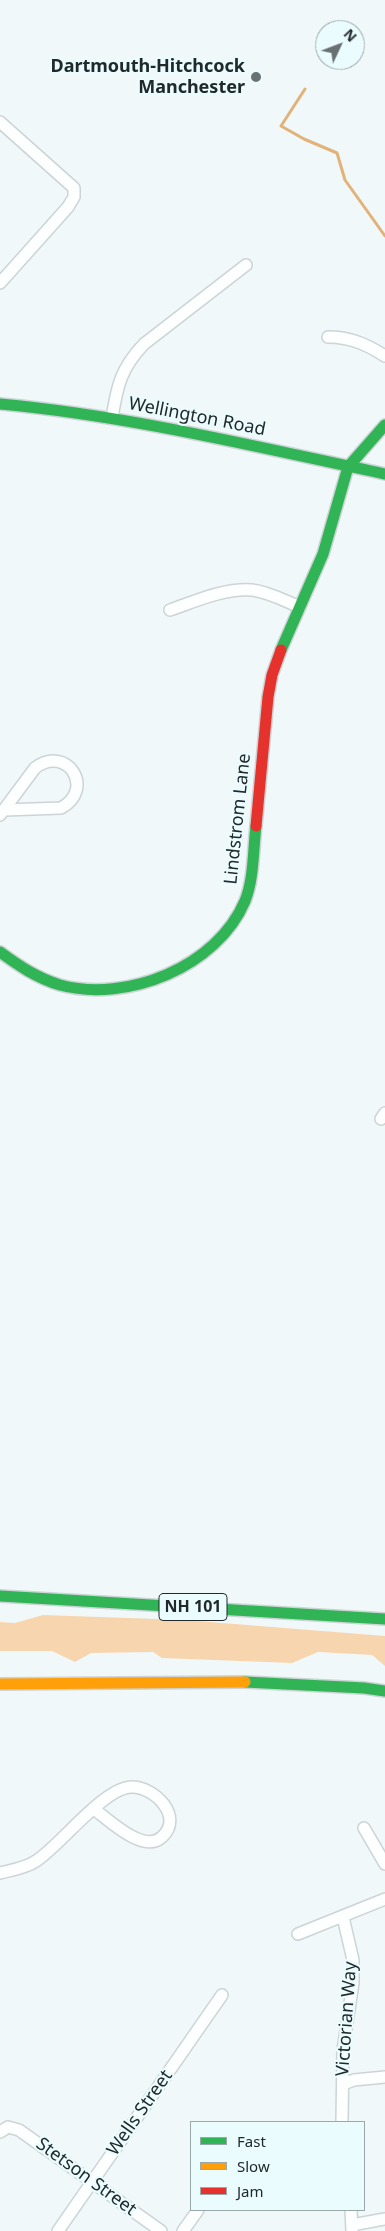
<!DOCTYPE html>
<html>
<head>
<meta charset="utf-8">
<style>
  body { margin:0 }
  #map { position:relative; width:385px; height:2231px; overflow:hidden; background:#f0f8fa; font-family:"Noto Sans",sans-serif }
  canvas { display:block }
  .legend { position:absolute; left:190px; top:2121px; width:175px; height:90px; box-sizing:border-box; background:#ebfcff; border:1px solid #9aa8aa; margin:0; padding:6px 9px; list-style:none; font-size:15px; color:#21292a }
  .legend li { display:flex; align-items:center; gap:10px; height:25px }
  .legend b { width:25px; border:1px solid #9aa8aa }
  .north { position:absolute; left:315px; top:20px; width:50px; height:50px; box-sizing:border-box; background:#ebfcff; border:1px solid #9aa8aa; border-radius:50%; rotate:47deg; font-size:14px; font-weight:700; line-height:20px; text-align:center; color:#21292a }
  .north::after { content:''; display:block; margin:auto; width:18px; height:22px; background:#697173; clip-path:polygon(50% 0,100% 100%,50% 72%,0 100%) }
</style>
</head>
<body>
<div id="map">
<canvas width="385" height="2231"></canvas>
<ul class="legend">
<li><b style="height:6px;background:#30b455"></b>Fast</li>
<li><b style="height:6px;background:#ff9f0a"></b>Slow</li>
<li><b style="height:6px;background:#e5322d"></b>Jam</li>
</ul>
<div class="north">N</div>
</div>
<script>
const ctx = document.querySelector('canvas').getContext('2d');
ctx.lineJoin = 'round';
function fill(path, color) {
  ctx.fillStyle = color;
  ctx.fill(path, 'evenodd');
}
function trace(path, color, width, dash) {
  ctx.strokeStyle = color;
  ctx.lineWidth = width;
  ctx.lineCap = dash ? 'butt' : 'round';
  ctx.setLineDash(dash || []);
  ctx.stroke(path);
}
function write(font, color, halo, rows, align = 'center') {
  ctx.font = font + ' "Noto Sans",sans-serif';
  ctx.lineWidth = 4.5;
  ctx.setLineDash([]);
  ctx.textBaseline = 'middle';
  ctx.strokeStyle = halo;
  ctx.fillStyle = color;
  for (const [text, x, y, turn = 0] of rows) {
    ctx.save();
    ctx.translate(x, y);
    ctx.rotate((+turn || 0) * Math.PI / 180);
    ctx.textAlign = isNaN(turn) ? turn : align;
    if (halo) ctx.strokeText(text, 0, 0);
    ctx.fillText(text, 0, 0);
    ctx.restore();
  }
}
fill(new Path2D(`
  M43,1615L185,1620L385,1636V1666L372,1655L318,1652L292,1663L162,1658L153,1652L91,1653L75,1662L52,1651H0V1622L15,1623Z`), '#f7d6af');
trace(new Path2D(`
  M305,89L281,126L304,139L337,153L345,180L385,236`), '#e1b378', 3);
const street = new Path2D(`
  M0,122L74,188V197L68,207L0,283
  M328,337C350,337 366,344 385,356
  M112,418C117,386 121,368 144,344L246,265
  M170,610C196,601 224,588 252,590C269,592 285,601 300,607
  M0,815L35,768C67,744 96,789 61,808L5,810
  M381,1119L385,1113
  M364,1828L385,1864
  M0,1873C12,1870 26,1868 36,1861C61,1845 104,1787 132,1787C155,1787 184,1817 162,1837C144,1854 110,1821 94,1809
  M298,1934L385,1899
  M343,2084L354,2080L385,2077
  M342,2122L343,2050L353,1983V1960L343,1917
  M0,2132L8,2127L19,2130L161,2231
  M351,2210L352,2231
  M352,2225L385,2219
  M58,2231L222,1995
  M183,2231L198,2210`);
const fast = new Path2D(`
  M0,404C130,416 257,447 385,474
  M281,650L323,554L348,467L385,425
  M0,952C19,966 37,978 60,985C127,1003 217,967 245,901C254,879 253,850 256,826
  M0,1596L385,1619
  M245,1682L364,1688L385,1691`);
const slow = new Path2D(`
  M0,1684L245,1682`);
const jam = new Path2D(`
  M256,826L268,697L272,675L281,650`);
trace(street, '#ccd4d6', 14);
trace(fast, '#ccd4d6', 14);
trace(slow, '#ccd4d6', 14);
trace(jam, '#ccd4d6', 14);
trace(street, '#fdfefe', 11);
trace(fast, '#30b455', 11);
trace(slow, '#ff9f0a', 11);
trace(jam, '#e5322d', 11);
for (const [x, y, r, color] of [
  [256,77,6,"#697173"]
]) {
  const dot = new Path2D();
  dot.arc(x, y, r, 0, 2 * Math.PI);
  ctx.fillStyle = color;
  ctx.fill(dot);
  trace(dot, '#ebfcff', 2);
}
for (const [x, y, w] of [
  [193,1607,68]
]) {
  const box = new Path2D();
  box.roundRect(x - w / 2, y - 13.5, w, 27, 4);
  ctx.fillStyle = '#ebfcff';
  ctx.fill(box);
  trace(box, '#21292a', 1);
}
write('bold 16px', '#21292a', null, [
  ["NH 101",193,1607]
]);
write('bold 18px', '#21292a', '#ebfcff', [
  ["Dartmouth-Hitchcock",245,67],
  ["Manchester",245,88]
], 'right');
write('18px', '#21292a', '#ebfcff', [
  ["Wellington Road",197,417,11],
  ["Lindstrom Lane",238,819,-84],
  ["Victorian Way",347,2019,-86],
  ["Wells Street",140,2113,-55],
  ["Stetson Street",86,2177,36]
]);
</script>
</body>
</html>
